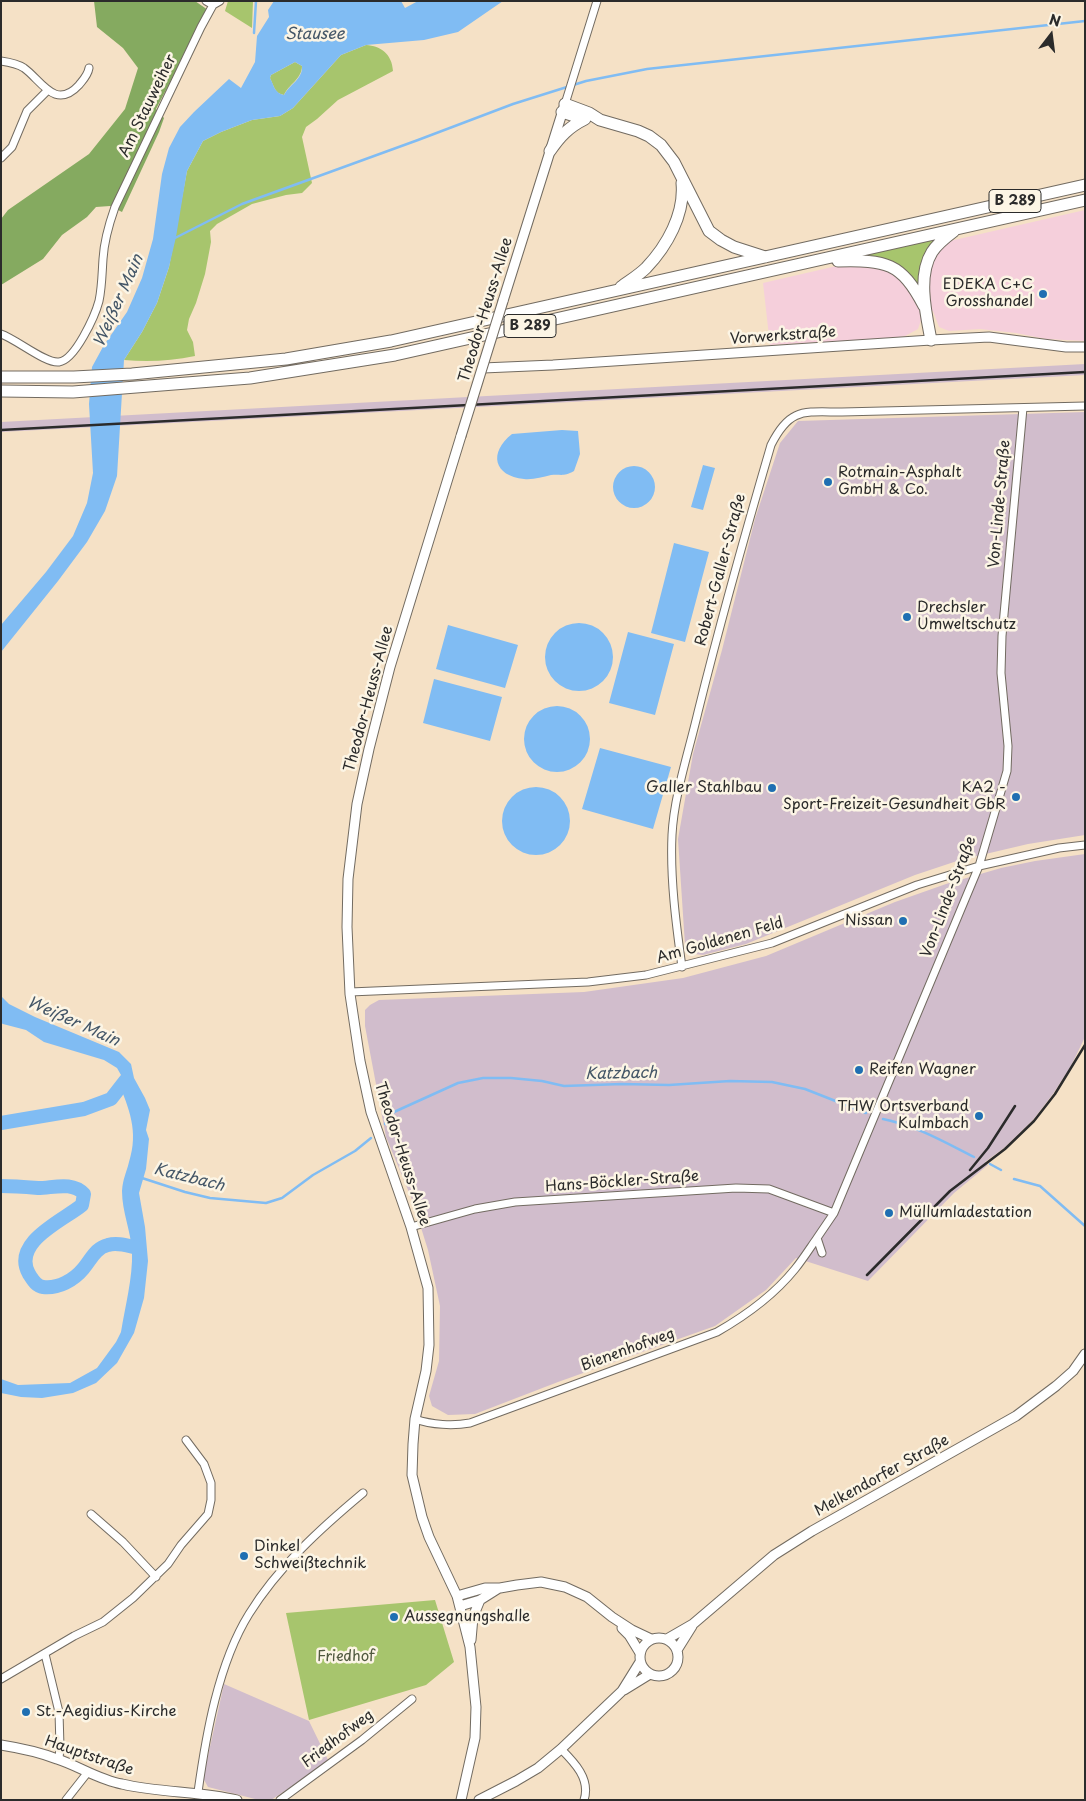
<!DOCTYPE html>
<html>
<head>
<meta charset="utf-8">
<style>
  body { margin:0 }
  #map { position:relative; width:1086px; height:1801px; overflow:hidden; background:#f5e1c6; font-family:"Playpen Sans",sans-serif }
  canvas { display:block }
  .frame { position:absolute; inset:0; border:2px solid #2b2b2b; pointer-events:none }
  .north { position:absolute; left:1026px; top:10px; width:50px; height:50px; -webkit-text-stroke:4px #fcf5e5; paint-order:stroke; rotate:15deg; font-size:14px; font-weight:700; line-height:20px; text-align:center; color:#2b2b2b }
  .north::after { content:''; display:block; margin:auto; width:18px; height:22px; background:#2b2b2b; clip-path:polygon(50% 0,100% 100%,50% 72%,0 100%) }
</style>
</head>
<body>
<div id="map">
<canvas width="1086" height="1801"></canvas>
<div class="frame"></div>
<div class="north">N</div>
</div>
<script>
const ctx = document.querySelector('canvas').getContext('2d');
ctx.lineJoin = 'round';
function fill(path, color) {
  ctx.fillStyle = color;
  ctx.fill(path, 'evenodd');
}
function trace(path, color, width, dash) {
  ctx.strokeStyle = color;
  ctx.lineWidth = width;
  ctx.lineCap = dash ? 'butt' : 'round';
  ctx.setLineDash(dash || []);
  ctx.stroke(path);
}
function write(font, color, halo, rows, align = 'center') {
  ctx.font = font + ' "Playpen Sans",sans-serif';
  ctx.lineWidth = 5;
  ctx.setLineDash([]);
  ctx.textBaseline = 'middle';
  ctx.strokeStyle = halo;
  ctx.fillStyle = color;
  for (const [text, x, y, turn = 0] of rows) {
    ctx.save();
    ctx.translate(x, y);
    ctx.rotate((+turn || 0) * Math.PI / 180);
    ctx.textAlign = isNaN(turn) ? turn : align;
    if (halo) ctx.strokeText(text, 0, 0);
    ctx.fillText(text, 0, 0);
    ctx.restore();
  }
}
fill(new Path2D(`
  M1085,210V341L1046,339L1016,333L980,329L949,331L939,327L933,311H931L929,272L940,247L950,241Z
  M873,264L894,272L920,304L922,317L918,329L905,336L895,338L770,345L763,283L841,265Z`), '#f5cfdb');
fill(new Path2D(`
  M1085,364V375L1,432V422Z
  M1085,412V835L1028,844L960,860L915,875L746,944L703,955L694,954L685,945L678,839L693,754L722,650L755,519L780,443L798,421Z
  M1085,854V1037L1071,1066L1053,1094L1033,1120L1004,1148L985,1162L988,1165L954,1193L868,1281L796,1258L766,1290L715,1326L558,1382L475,1414L448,1415L432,1406L429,1396L439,1361L440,1306L428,1250L413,1202L386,1137L365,1026V1010L370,1005L379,1000L584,992L683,978L766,956L895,902L946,884L1001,868L1035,861Z
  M224,1684L309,1721L329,1762L271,1800H259L208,1787L203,1778Z`), '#d1bdcc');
fill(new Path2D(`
  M228,1H253L252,28L225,11Z
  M366,45C381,46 392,54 393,71L338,100L317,119L306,127L302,137L312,183L302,193L286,195L252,204L217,224L210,231L211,242L205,274L196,303L189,319L187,330L193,342L195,356C171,361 148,362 124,360L142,332L157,303L169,267L187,171L203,141L221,132L252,120L280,116L293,108L341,55Z
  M295,62L302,66C302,79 288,85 284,95C274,93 274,86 270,78L271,75Z
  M936,239L918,285L903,270L865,256V254Z
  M435,1600L454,1662L426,1685L309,1720L286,1613Z`), '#a7c56d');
fill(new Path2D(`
  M94,1H195L208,10L156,109L164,118L159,132L122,212L110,206L96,207L87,217L62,235L43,259L1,285V219L8,210L89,154L125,109L138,68L123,48L97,27Z`), '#85aa60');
fill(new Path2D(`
  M274,1H401L405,8L418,1H503L458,32L424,40L366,45L341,55L293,108L280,116L252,120L221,132L203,141L187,171L176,237L169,267L157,303L142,332L124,360L117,476L105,511L87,542L58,581L1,652V625L46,572L73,536L87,503L93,473L89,404L92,367L104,345L127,312L142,278L153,239L162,174L169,148L180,127L194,112L229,79L241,88L255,62L257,36L269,17L268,10ZM295,62L302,66C303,79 289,85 284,95C274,93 274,85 270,78L271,75Z
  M562,430L578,431L580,454L574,471C563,477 562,474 551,475C542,477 533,480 524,479C494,476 488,453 512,434Z
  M703,465L715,468L703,510L691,507Z
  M613 487a21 21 0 1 1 42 0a21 21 0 1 1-42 0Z
  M674,543L709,552L685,642L651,633Z
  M545 657a34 34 0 1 1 68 0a34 34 0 1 1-68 0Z
  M448,625L518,645L505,688L436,669Z
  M628,632L674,644L655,715L609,703Z
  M434,679L502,697L490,741L423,723Z
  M524 739a33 33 0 1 1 66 0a33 33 0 1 1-66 0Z
  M600,748L671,767L653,829L582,809Z
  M502 821a34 34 0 1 1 68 0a34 34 0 1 1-68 0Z
  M1,996L9,1004L35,1017L119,1052L131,1064L134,1078L145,1098L150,1110L146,1130L149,1139L146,1169L139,1193L145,1227L148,1261L144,1298L134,1333L117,1363L96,1383L73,1393L42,1398L21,1397L1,1393V1379L18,1385L70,1383L97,1368L116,1342L121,1332C125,1307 133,1277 132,1252C131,1231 122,1212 122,1191C123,1178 126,1174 129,1162C139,1131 129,1109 118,1081L121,1075L117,1068L104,1060L44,1042L26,1030L3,1024L1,1023Z`), '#80bcf3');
trace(new Path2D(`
  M254,33L256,1
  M175,238L242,204L418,140L513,104L586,81L647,69L1085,21
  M883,1119C917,1126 944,1142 974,1157
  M385,1124L394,1112L458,1083L483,1078H511L542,1081L564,1086L622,1084L669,1085L730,1081L772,1082L805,1089L866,1113
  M990,1164L1001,1170
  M142,1178L185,1192L210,1198L266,1203L282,1198L313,1175L355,1151L371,1138
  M1014,1179L1040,1186L1085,1226`), '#80bcf3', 2.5);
trace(new Path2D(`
  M1,1123L84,1109L111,1099L125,1081
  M1,1186C13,1186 26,1187 38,1188C53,1188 72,1181 84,1194L82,1205C64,1220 11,1242 29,1274C33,1280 36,1286 43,1287C58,1289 74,1280 83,1269C91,1260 95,1248 108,1245C118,1242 128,1246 138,1248`), '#80bcf3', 14);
const minor = new Path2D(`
  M206,1L213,5
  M1,61C8,62 18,64 24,68C41,80 55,111 79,85C83,80 88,75 89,68
  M565,104L597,1
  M1,158L12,147L27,111L47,91
  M1,334C16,339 46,364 59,362C75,360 95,316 99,301C102,287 102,273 103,259C104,241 109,224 115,207L201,27L213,5L220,1
  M682,967C676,924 670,878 672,835C674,795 689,751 698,712C720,623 745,534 771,445C790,407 804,412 842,412L1085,406
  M350,992L588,982L646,975L772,943L917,885L979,866L1059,848L1085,845
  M411,1227L475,1209L515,1202L736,1188L769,1189L834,1213
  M822,1253L817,1238L834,1213L979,866L1007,771L1008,746L1001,673L1002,636L1023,408
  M415,1419C432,1425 453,1426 470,1423L717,1332C745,1316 774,1295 795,1269C803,1259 810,1248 817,1238
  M91,1514L123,1542L156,1577
  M45,1654L59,1712L60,1747L59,1759
  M1,1679L74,1636L103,1622L133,1598L168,1564L181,1545L208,1514L211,1500V1483L204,1464L186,1440
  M561,1749C574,1762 591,1779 584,1800
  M198,1792C206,1735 218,1664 249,1614C278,1567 321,1528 363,1493
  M66,1800L88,1772
  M280,1800L362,1740L412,1699`);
const tertiary = new Path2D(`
  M931,340L989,337L1066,347H1085
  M640 1657a19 19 0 1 1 38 0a19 19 0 1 1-38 0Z
  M667,1639L693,1624L774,1555L812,1531L1016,1416L1056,1386L1073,1371L1085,1354
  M677,1650L692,1626
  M624,1690L650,1674
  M1,1745C20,1748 39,1752 57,1759C79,1766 99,1780 122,1784C160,1793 199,1791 237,1800
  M479,1800L516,1781L538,1768L561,1749L622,1691L640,1662`);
const secondary = new Path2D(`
  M503,301L564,107
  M483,368L553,365L931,340
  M461,436L390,667L369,749L357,804L348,879L347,927L350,994L360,1061L371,1112L411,1227L428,1288L429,1345L426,1371L415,1419L413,1444L412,1475L422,1517L429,1537L457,1596L470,1647L476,1707L475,1738L461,1800
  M457,1596L485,1588H500L517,1585L541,1582L565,1587L587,1597L612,1617L632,1630L651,1639
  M460,1606L480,1600L499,1588
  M622,1628L629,1635L640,1653
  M471,1640L473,1617L480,1600`);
const trunk = new Path2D(`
  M565,104L589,113L600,120L638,131L649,136L661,145L674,162L709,231L721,240L734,247L765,257
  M562,112L584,119
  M550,151C560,136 569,127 585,119
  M838,261C886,260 901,262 924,306
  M621,287C629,281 639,275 646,268C667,246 685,214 682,183
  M931,340C926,314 917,276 932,252C937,244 946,237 954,231
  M1,377H74L132,374L286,359L391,341L1085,185
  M1,391L73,392L250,378L395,355L1085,200`);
trace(minor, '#726b61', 9);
trace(tertiary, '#726b61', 11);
trace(secondary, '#726b61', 11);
trace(trunk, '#726b61', 13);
trace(minor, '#fff', 7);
trace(tertiary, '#fff', 9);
trace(secondary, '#fff', 9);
trace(trunk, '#fff', 11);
trace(new Path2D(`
  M1,430L1085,372
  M970,1170L988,1148L1015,1106
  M867,1275L950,1191L1005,1149L1034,1121L1055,1094L1085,1045`), '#2b2b2b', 2.5);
const secondaryBridge = new Path2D(`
  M461,436L503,301`);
trace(secondaryBridge, '#726b61', 11, []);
trace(secondaryBridge, '#fff', 9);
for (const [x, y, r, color] of [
  [1043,294,5,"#1f6fb2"],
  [828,482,5,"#1f6fb2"],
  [907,617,5,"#1f6fb2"],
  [772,788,5,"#1f6fb2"],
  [1016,797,5,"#1f6fb2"],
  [903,921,5,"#1f6fb2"],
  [859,1070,5,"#1f6fb2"],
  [979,1116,5,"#1f6fb2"],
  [889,1213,5,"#1f6fb2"],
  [244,1556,5,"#1f6fb2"],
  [394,1617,5,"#1f6fb2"],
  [26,1712,5,"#1f6fb2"]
]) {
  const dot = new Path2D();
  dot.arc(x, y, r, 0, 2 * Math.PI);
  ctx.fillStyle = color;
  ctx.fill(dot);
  trace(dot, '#fcf5e5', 2);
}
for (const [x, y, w] of [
  [1015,201,52],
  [530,326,52]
]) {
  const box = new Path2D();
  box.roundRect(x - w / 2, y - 11.5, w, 23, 4);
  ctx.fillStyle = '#fcf5e5';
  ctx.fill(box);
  trace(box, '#2b2b2b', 1);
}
write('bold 14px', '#2b2b2b', null, [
  ["B 289",1015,201],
  ["B 289",530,326]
]);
write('15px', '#2b2b2b', '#fcf5e5', [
  ["Am Stauweiher",148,106,-64],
  ["Theodor-Heuss-Allee",486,310,-73],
  ["Vorwerkstraße",783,336,-4],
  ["Von-Linde-Straße",1000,504,-85],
  ["Robert-Galler-Straße",721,570,-75],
  ["Theodor-Heuss-Allee",369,699,-75],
  ["Von-Linde-Straße",949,897,-69],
  ["Am Goldenen Feld",720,941,-16],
  ["Theodor-Heuss-Allee",402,1154,72],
  ["Hans-Böckler-Straße",622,1182,-4],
  ["Bienenhofweg",628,1350,-20],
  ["Melkendorfer Straße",882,1476,-29],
  ["Friedhofweg",338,1739,-37],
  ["Hauptstraße",89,1756,19]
]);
write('15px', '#2b2b2b', '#fcf5e5', [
  ["EDEKA C+C",1033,285,"right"],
  ["Grosshandel",1033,302,"right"],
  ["Rotmain-Asphalt",838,473],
  ["GmbH & Co.",838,490],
  ["Drechsler",917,608],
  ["Umweltschutz",917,625],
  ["Galler Stahlbau",762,788,"right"],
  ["KA2 -",1006,788,"right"],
  ["Sport-Freizeit-Gesundheit GbR",1006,805,"right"],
  ["Nissan",893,921,"right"],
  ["Reifen Wagner",869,1070],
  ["THW Ortsverband",969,1107,"right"],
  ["Kulmbach",969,1124,"right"],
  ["Müllumladestation",899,1213],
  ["Dinkel",254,1547],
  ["Schweißtechnik",254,1564],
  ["Aussegnungshalle",404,1617],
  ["St.-Aegidius-Kirche",36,1712]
], 'left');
write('15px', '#50593f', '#fcf5e5', [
  ["Friedhof",346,1657]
]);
write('italic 16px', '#445667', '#fcf5e5', [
  ["Stausee",315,35],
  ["Weißer Main",119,301,-66],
  ["Weißer Main",73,1022,24],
  ["Katzbach",621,1074,-1],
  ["Katzbach",189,1178,14]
]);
</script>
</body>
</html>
